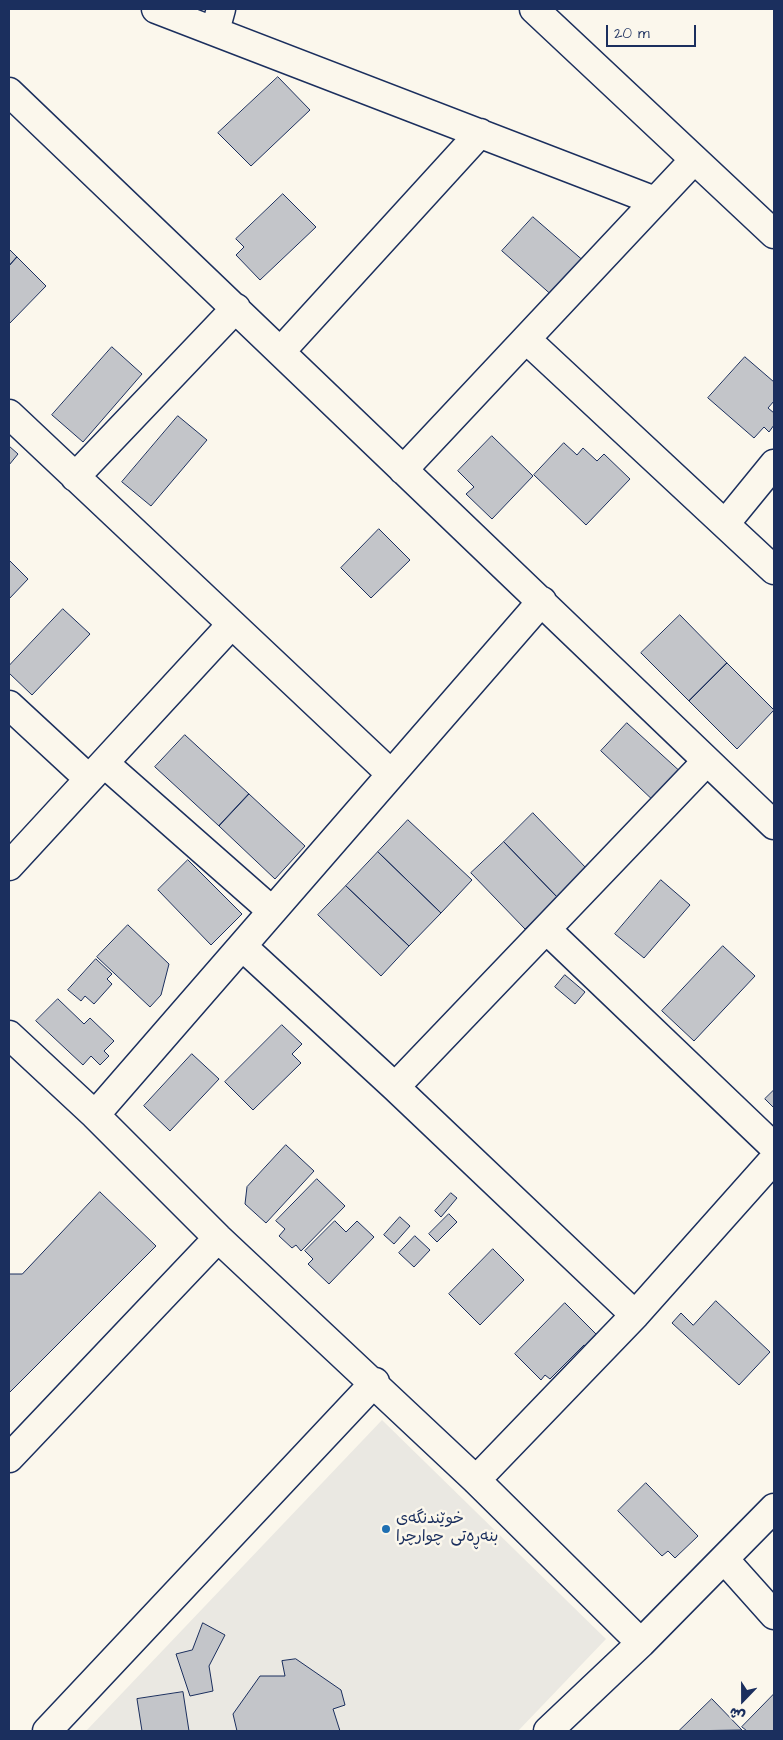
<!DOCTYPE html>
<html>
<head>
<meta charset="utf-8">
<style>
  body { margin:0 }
  #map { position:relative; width:783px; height:1740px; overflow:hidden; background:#fbf7ec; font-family:"Architects Daughter","Playpen Sans Arabic",sans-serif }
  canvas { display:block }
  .frame { position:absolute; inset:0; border:10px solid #1b2f5e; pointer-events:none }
  .north { position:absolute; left:718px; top:1675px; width:50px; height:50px; -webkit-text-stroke:4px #fbf7ec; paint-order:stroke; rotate:202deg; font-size:14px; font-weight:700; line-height:20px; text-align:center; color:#1b2f5e }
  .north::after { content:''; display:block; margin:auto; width:18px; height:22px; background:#1b2f5e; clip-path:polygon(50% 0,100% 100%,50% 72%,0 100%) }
  .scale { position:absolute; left:606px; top:25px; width:90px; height:22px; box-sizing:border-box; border:2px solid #1b2f5e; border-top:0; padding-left:6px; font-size:15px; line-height:18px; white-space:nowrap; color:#1b2f5e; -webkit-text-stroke:4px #fbf7ec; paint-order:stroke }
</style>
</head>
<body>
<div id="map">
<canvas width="783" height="1740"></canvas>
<div class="frame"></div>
<div class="north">ش</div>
<div class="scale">20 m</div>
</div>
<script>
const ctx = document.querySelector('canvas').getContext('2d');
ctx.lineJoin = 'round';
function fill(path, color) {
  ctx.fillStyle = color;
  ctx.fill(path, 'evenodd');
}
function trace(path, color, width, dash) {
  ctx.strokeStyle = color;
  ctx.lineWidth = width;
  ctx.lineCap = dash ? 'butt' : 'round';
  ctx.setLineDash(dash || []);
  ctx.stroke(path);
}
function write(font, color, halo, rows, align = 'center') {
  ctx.font = font + ' "Architects Daughter","Playpen Sans Arabic",sans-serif';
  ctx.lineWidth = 5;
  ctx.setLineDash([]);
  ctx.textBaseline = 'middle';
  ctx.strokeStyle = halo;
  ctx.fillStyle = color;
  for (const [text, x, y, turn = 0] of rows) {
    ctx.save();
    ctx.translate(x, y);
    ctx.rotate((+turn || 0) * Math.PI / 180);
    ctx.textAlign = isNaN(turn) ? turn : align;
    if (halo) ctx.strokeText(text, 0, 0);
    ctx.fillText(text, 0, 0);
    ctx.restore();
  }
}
fill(new Path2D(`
  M382,1420L606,1639L518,1731H86Z`), '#eae8e2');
const building = new Path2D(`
  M278,77L310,110L251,166L218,133Z
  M283,194L316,227L260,280L236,255L244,247L236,239Z
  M533,217L586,263L555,298L502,251Z
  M9,249L17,257L9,266Z
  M17,257L46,286L9,324V266Z
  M112,347L142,374L83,442L52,415Z
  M745,357L774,382V401L768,408L774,413V425L769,432L764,427L754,438L708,398Z
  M178,416L207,440L151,506L122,482Z
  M492,436L533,476L492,519L466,494L474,487L458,471Z
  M564,443L577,455L583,448L597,461L604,454L630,479L586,525L534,475Z
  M9,446L18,454L9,465Z
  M379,529L410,560L371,598L341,568Z
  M9,560L28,579L9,599Z
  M63,609L90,634L32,695L9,673V666Z
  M680,615L727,663L689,701L641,653Z
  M727,663L774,710L737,749L689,701Z
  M627,723L684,775L657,804L601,751Z
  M185,735L249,794L219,826L155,767Z
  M249,794L305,846L275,879L219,826Z
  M533,813L587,869L558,898L504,842Z
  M408,820L472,880L441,913L378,852Z
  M504,842L558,898L525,929L471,873Z
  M378,852L441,913L409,946L346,886Z
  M188,860L242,914L211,945L158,890Z
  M661,880L690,905L644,958L615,934Z
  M346,886L409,946L381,976L318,915Z
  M128,925L169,964L161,995L150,1007L97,957Z
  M723,946L755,976L694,1041L662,1011Z
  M96,959L112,974L107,979L112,984L94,1004L85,996L81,1001L68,990Z
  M565,975L585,992L575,1004L555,987Z
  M58,999L84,1024L90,1018L114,1041L104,1051L109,1056L100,1065L91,1056L83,1065L36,1021Z
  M282,1025L302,1044L292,1054L301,1063L253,1110L225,1082Z
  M192,1054L219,1079L170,1131L144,1106Z
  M774,1090V1108L765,1099Z
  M286,1145L314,1171L266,1223L245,1204L247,1187Z
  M317,1179L345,1206L301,1251L296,1245L292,1248L279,1236L285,1229L276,1221Z
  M100,1192L156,1246L9,1393V1274H22Z
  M451,1193L457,1198L441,1217L435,1211Z
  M449,1214L457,1222L437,1242L429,1234Z
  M400,1217L410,1226L394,1244L384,1235Z
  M335,1221L346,1232L357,1221L374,1237L329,1284L308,1264L313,1259L305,1251Z
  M415,1236L430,1250L414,1267L399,1253Z
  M493,1249L524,1280L480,1325L449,1294Z
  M716,1301L770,1352L739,1385L672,1323L681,1313L693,1325Z
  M565,1303L599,1337L588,1348L584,1345L550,1379L545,1375L541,1380L515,1354Z
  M646,1483L698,1536L675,1558L668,1551L662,1556L618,1511Z
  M203,1623L225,1635L209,1666L213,1691L190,1696L176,1654L192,1650Z
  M296,1659L341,1690L345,1705L333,1709L340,1731H237L233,1714L260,1676H285L282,1661Z
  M183,1692L189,1731H142L137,1699Z
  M774,1694V1731H747L742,1727Z
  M712,1699L742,1730L679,1731Z`);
fill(building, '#c3c5c9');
trace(building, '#1b2f5e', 1);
const street = new Path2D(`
  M156,9L655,201
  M534,9L774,234
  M215,31L221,9
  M9,92L774,825
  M526,339L774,570
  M281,351L480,133
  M9,414L391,774
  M403,470L694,160
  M75,477L236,308
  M725,524L774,464
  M9,705L89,779
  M104,763L272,911
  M9,866L231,625
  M547,930L774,1147
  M242,946L395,1087L635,1315
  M9,1035L95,1115L218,1238L476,1480L641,1643
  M395,1087L707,761
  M95,1115L542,601
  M9,1458L218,1238
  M476,1480L635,1315L774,1159
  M724,1559L774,1615
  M47,1731L375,1382
  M548,1731L641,1643L774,1508`);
trace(street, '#1b2f5e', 31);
trace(street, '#fbf7ec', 28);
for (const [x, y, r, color] of [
  [386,1529,5,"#1f6fb2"]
]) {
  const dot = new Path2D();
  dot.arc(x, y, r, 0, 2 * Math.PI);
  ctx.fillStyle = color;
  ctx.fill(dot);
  trace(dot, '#fbf7ec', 2);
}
write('16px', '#1b2f5e', '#fbf7ec', [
  ["خوێندنگەی",396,1520],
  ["بنەڕەتی چوارچرا",396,1538]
], 'left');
</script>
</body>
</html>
